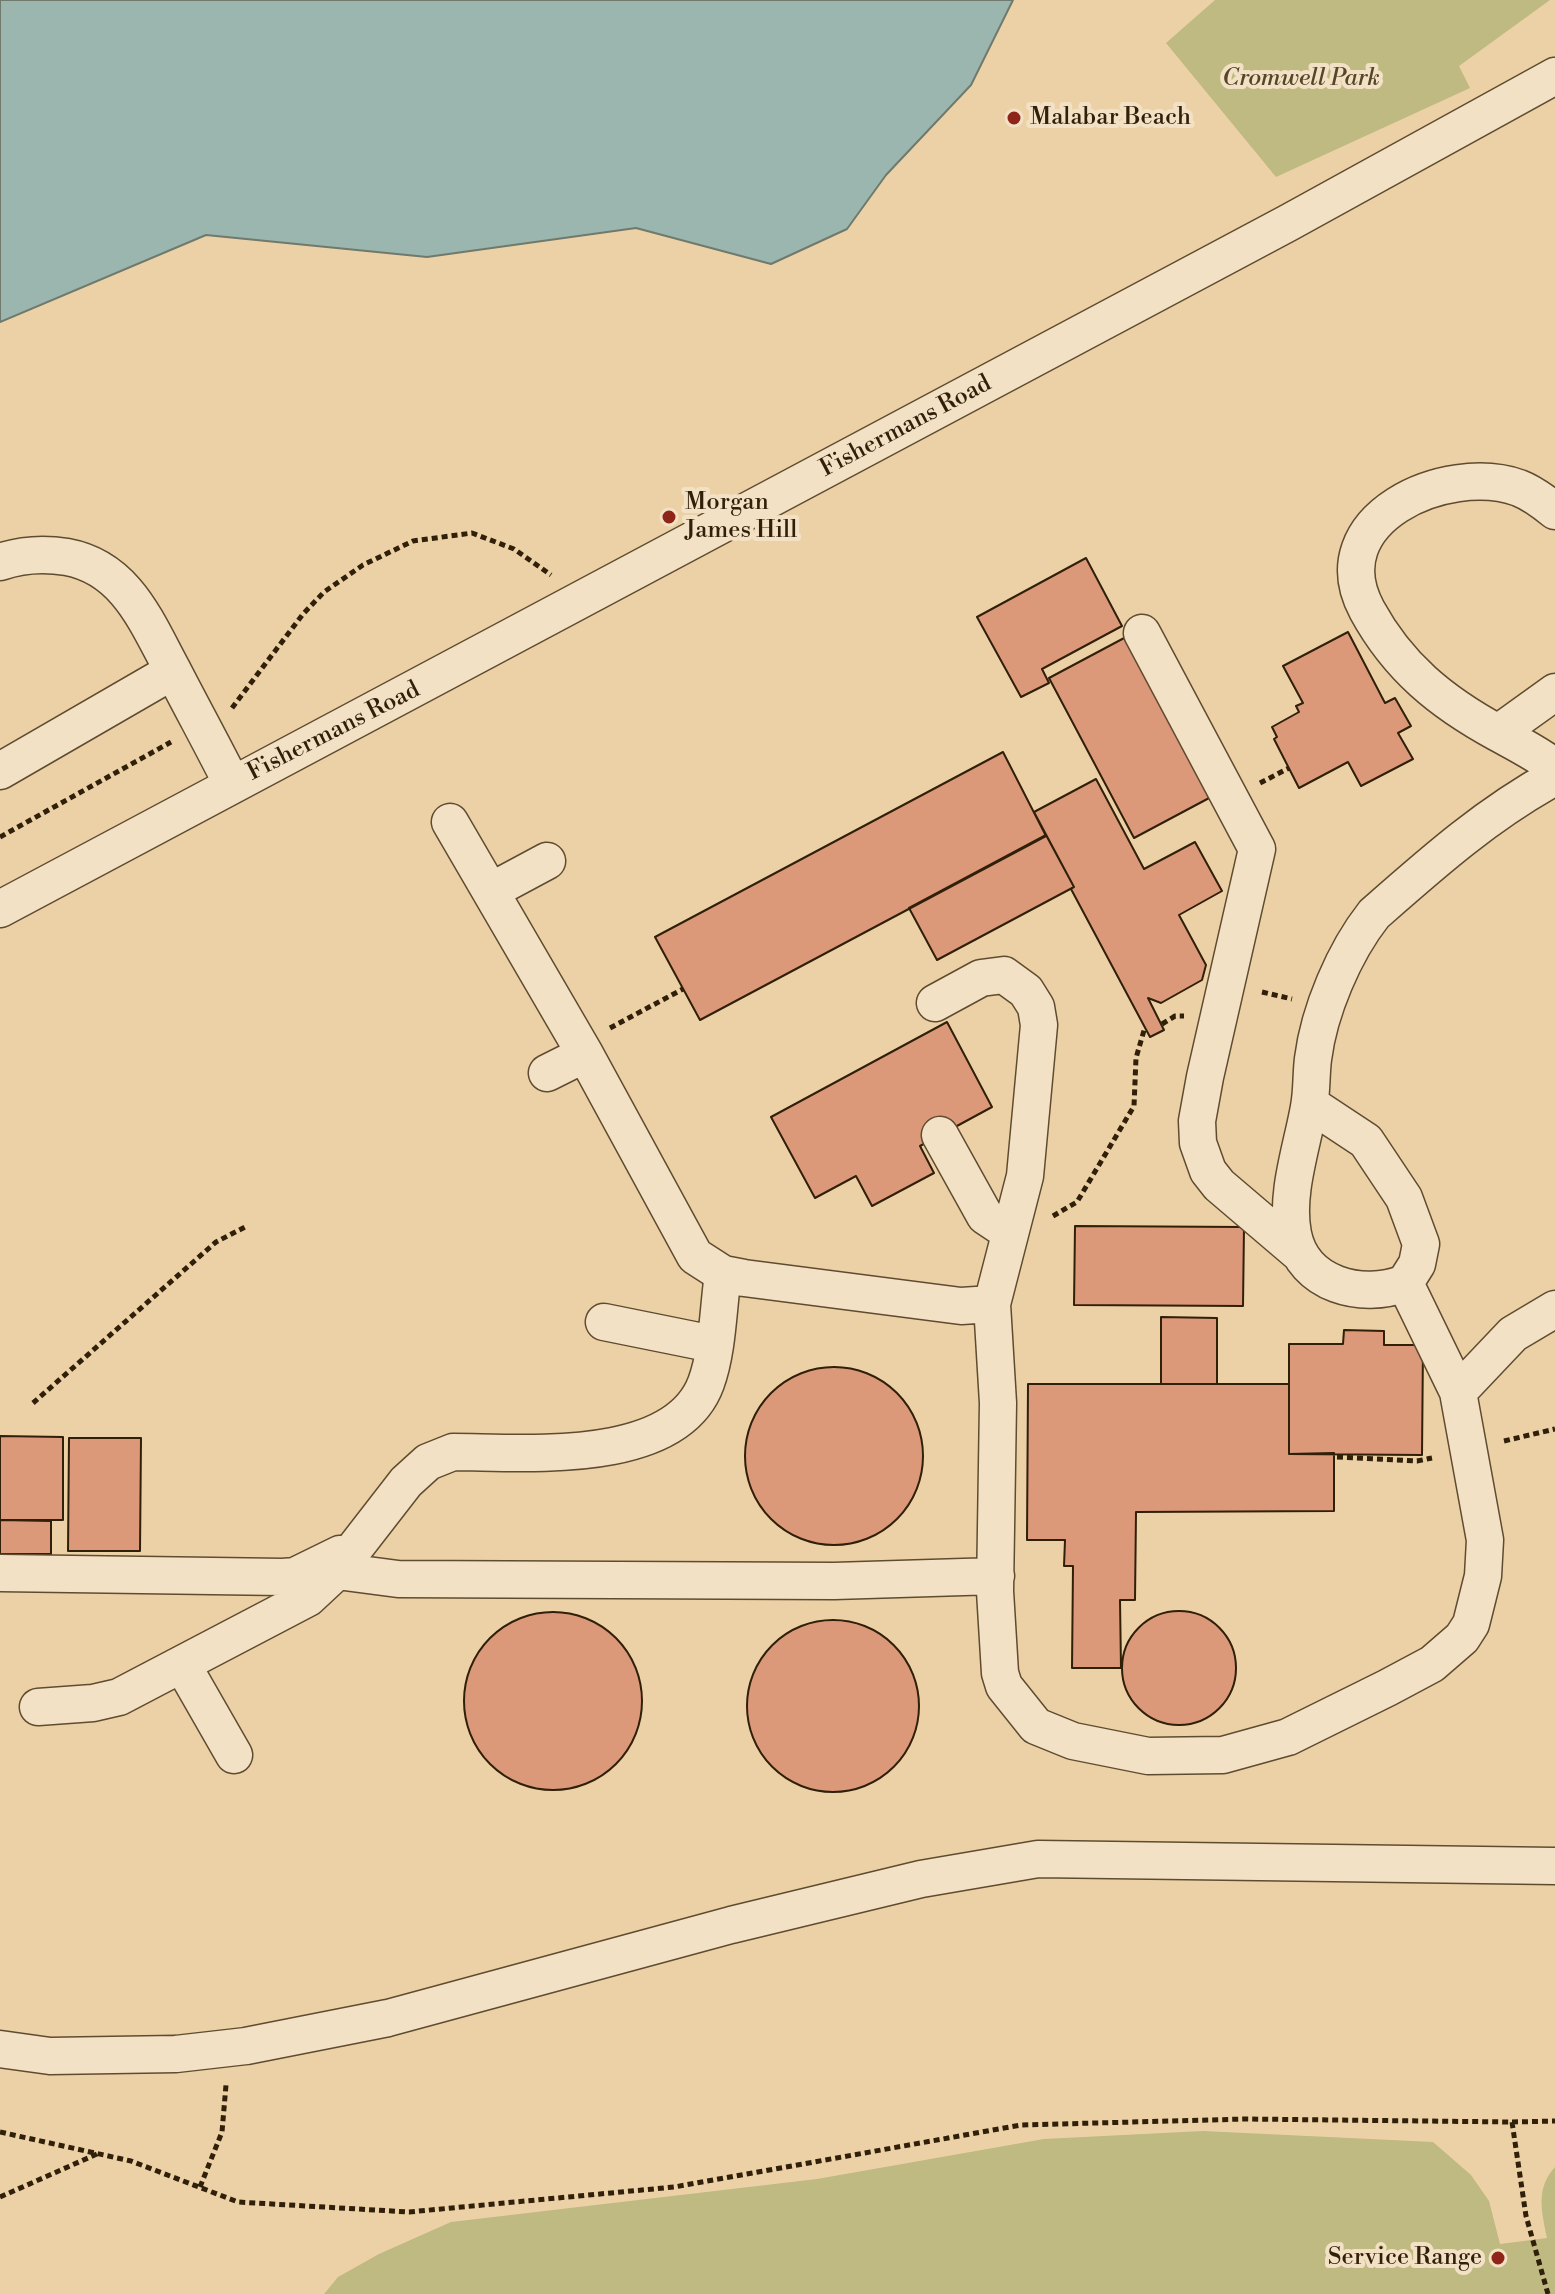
<!DOCTYPE html>
<html>
<head>
<meta charset="utf-8">
<style>
  body { margin:0 }
  canvas { display:block; background:#ecd1a6 }
</style>
</head>
<body>
<canvas width="1555" height="2294"></canvas>
<script>
const ctx = document.querySelector('canvas').getContext('2d');
ctx.lineJoin = 'round';
function fill(path, color) {
  ctx.fillStyle = color;
  ctx.fill(path, 'evenodd');
}
function trace(path, color, width, dash) {
  ctx.strokeStyle = color;
  ctx.lineWidth = width;
  ctx.lineCap = dash ? 'butt' : 'round';
  ctx.setLineDash(dash || []);
  ctx.stroke(path);
}
function write(font, color, halo, rows, align = 'center') {
  ctx.font = font + ' "Libre Bodoni",serif';
  ctx.lineWidth = 8;
  ctx.setLineDash([]);
  ctx.textBaseline = 'middle';
  ctx.strokeStyle = halo;
  ctx.fillStyle = color;
  for (const [text, x, y, turn = 0] of rows) {
    ctx.save();
    ctx.translate(x, y);
    ctx.rotate((+turn || 0) * Math.PI / 180);
    ctx.textAlign = isNaN(turn) ? turn : align;
    if (halo) ctx.strokeText(text, 0, 0);
    ctx.fillText(text, 0, 0);
    ctx.restore();
  }
}
fill(new Path2D(`
  M1215,0H1550L1459,66L1470,88L1276,177L1166,43Z
  M1203,2131L1433,2142L1471,2175L1489,2201L1500,2244L1547,2238C1542,2212 1535,2189 1555,2167V2294H324L338,2277L379,2254L451,2222L817,2179L1044,2139Z`), '#bfb982');
const water = new Path2D(`
  M0,0H1013L971,85L886,175L847,229L771,264L636,228L427,257L206,235L0,322Z`);
fill(water, '#9ab6ae');
trace(water, '#707a6c', 2);
const building = new Path2D(`
  M1086,558L1122,626L1042,669L1049,683L1021,697L977,617Z
  M1348,632L1385,703L1395,698L1411,726L1398,733L1413,759L1361,786L1348,762L1299,788L1274,739L1277,737L1272,727L1299,712L1296,706L1303,703L1283,666Z
  M1126,637L1211,797L1134,838L1049,678Z
  M1003,752L1046,836L700,1020L655,937Z
  M1096,779L1144,869L1195,842L1222,891L1179,915L1206,965L1202,980L1161,1003L1148,998L1164,1030L1150,1037L1071,889L1074,887L1034,812Z
  M1046,835L1074,887L937,960L909,908Z
  M947,1022L992,1107L920,1146L934,1173L872,1206L856,1176L815,1198L771,1117Z
  M1075,1226L1244,1227L1243,1306L1074,1305Z
  M1161,1317L1217,1318V1384H1161Z
  M1344,1330L1384,1331V1345H1423L1422,1455L1289,1454V1344H1343Z
  M745 1456a89 89 0 1 1 178 0a89 89 0 1 1-178 0Z
  M1028,1384H1289V1454L1334,1453V1511L1136,1512L1135,1600H1120L1121,1668H1072L1073,1566H1064L1065,1540H1027Z
  M0,1436L63,1437V1520H0Z
  M69,1438H141L140,1551H68Z
  M0,1520L51,1521V1554H0Z
  M1122 1668a57 57 0 1 1 114 0a57 57 0 1 1-114 0Z
  M464 1701a89 89 0 1 1 178 0a89 89 0 1 1-178 0Z
  M747 1706a86 86 0 1 1 172 0a86 86 0 1 1-172 0Z`);
fill(building, '#db997a');
trace(building, '#301f09', 2);
const minor = new Path2D(`
  M1555,511C1544,502 1532,493 1519,488C1446,462 1318,519 1367,610C1398,667 1441,702 1498,733C1518,744 1536,753 1555,767
  M0,562C23,554 43,553 67,557C126,568 146,621 172,669C192,708 213,746 232,784
  M1142,633L1257,849L1205,1077L1197,1121L1198,1143L1208,1171L1219,1185L1300,1254
  M1498,733L1555,692
  M0,771L173,671
  M450,822L585,1054L695,1256L723,1274L744,1278L961,1306L992,1304L998,1403L995,1591L1000,1673L1004,1686L1036,1726L1073,1741L1148,1756L1223,1755L1288,1737L1387,1688L1432,1664L1462,1638L1471,1624L1483,1576L1485,1540L1458,1392L1405,1283
  M491,891L547,861
  M0,909L1288,223L1555,76
  M935,1003L981,978L1004,975L1026,991L1036,1007L1039,1025L1025,1176L992,1304
  M547,1073L585,1054
  M1310,1104L1366,1141L1404,1198L1421,1244L1417,1264L1405,1283C1362,1300 1303,1285 1293,1234C1285,1194 1302,1147 1309,1107C1312,1091 1311,1075 1313,1059C1319,1011 1344,952 1374,914C1432,863 1487,814 1555,777
  M940,1135L985,1216L1009,1232
  M604,1322L713,1344
  M1458,1392L1513,1334L1555,1309
  M337,1571L398,1579L834,1581L996,1576
  M0,1573L283,1577L295,1576L340,1554
  M183,1666L234,1755
  M38,1707L93,1703L119,1697L308,1598L337,1571L406,1482L428,1462L453,1452C523,1452 675,1467 706,1383C718,1350 718,1309 723,1274
  M0,2049L50,2056L176,2054L246,2046L388,2018L731,1925L921,1879L1038,1859L1555,1866`);
trace(minor, '#5f4c30', 39);
trace(new Path2D(`
  M232,708L303,614L324,592L363,565L413,541L472,533L514,549L551,575
  M1260,783L1289,768
  M0,837L171,742
  M1262,992L1292,999
  M1162,1024L1175,1016H1184
  M610,1028L683,989
  M1053,1216L1077,1202L1134,1106L1136,1058L1145,1027
  M33,1403L216,1242L245,1227
  M1504,1441L1555,1429
  M1337,1457L1417,1461L1432,1458
  M1512,2122L1555,2121
  M0,2132L131,2161L238,2202L409,2212L674,2187L1021,2125L1246,2119L1512,2122L1526,2216L1548,2294
  M200,2187L222,2132L226,2085
  M0,2197L97,2154`), '#301f09', 5, [6, 4]);
trace(minor, '#f3e1c5', 36);
for (const [x, y, r, color] of [
  [1014,118,8,"#8f2418"],
  [669,517,8,"#8f2418"],
  [1498,2258,8,"#8f2418"]
]) {
  const dot = new Path2D();
  dot.arc(x, y, r, 0, 2 * Math.PI);
  ctx.fillStyle = color;
  ctx.fill(dot);
  trace(dot, '#f3e1c5', 3);
}
write('italic 24px', '#544627', '#f3e1c5', [
  ["Cromwell Park",1301,79]
]);
write('24px', '#301f09', '#f3e1c5', [
  ["Malabar Beach",1030,118],
  ["Morgan",685,503],
  ["James Hill",685,531],
  ["Service Range",1482,2258,"right"]
], 'left');
write('24px', '#301f09', '#f3e1c5', [
  ["Fishermans Road",906,427,-28],
  ["Fishermans Road",334,732,-27]
]);
</script>
</body>
</html>
